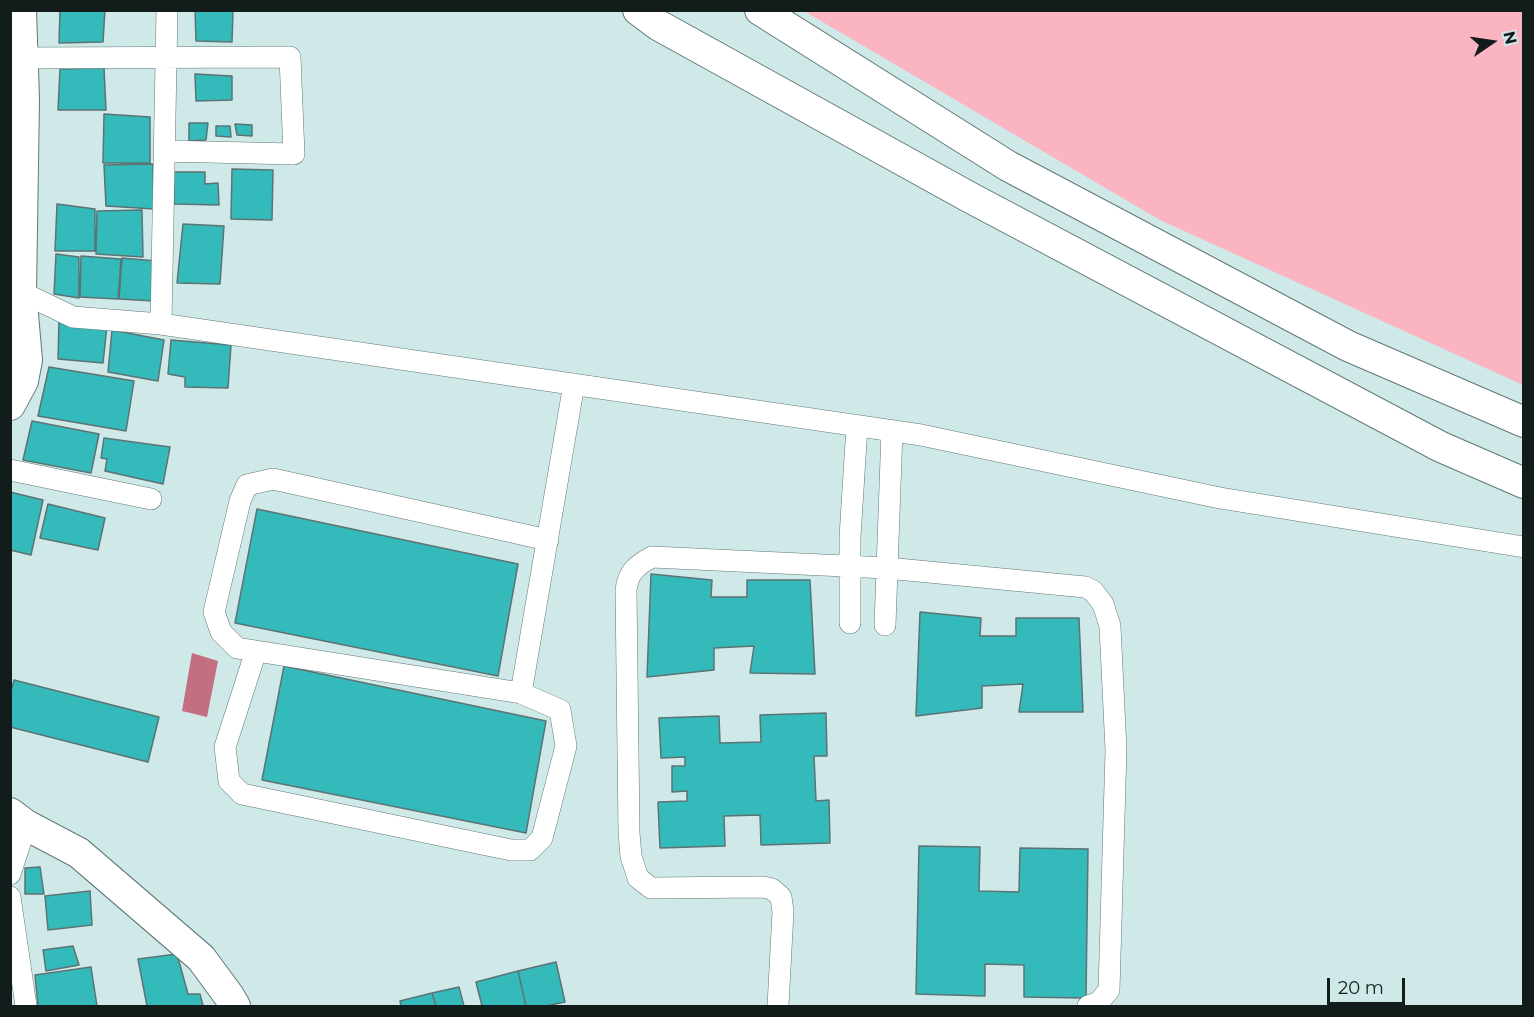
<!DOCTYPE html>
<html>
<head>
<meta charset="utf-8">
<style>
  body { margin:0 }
  #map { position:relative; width:1534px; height:1017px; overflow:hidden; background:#cfe8e8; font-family:Montserrat,sans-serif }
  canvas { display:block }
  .frame { position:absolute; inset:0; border:12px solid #121c1b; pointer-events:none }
  .north { position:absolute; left:1462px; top:12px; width:60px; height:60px; -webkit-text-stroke:4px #cfe8e8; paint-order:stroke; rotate:77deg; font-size:16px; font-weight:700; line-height:24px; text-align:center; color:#121c1b }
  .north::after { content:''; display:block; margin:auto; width:21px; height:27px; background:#121c1b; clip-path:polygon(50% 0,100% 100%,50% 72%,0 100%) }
  .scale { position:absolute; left:1327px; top:978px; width:78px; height:27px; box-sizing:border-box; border:3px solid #121c1b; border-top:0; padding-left:8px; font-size:18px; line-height:21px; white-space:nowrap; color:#121c1b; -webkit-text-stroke:4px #cfe8e8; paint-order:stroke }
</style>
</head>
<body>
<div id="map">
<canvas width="1534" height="1017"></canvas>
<div class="frame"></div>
<div class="north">N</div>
<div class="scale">20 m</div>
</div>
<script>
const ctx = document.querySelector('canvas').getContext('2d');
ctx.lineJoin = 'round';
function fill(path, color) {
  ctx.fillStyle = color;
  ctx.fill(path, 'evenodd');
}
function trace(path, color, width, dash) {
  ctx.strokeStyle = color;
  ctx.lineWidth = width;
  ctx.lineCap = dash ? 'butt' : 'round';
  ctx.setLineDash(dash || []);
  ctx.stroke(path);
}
fill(new Path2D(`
  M804,11H1523V385L1160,220Z`), '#fab4c2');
fill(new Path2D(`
  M192,653L218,661L207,717L182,711Z`), '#c46e81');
const building = new Path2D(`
  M60,10H105L103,42L59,43Z
  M195,10H233L232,42L196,41Z
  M104,68L106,110H58L60,69Z
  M195,74L232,76V100L196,101Z
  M104,114L150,117V163H103Z
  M189,123H208L206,140L189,141Z
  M235,124L252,125V136L237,135Z
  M216,126H230L231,137L216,136Z
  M153,164L154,209L106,206L104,165Z
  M232,169L273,170L272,220L231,219Z
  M174,172H205V184L218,183L219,205L174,204Z
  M57,204L95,209V251H55Z
  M142,210L143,257L96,254L97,211Z
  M183,224L224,226L220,284L177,283Z
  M56,254L79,257V298L54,294Z
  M81,256L121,259L118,299L80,297Z
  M122,258L157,261L154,301L119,299Z
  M59,319L107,326L103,363L58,359Z
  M112,330L164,340L158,381L108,372Z
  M171,340L231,345L228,388L185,387V377L168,374Z
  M49,367L134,381L126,431L38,416Z
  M32,421L99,434L91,473L23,460Z
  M104,438L170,447L163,484L105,471L107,459L101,458Z
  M10,492L43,500L31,555L10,550Z
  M48,504L105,518L98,550L40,538Z
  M257,509L518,564L498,676L235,623Z
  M651,574L712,580L711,597H747V580H810L815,674L750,673L754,646L714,648V670L647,677Z
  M920,612L981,618L980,636H1016V618H1079L1083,712H1019L1023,684L982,686V708L916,716Z
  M284,666L546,721L526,833L262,780Z
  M14,680L159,717L148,762L10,727V694Z
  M826,713L827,756H814L816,801L829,800L830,843L761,845L760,815L724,816L725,846L660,848L658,802L687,801V791L672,792V766H685V757L661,758L659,718L719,716L720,743L761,742L760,715Z
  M919,846L980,847L979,891L1019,892L1020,848L1088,849L1086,998L1024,997V965L985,964V996L916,994Z
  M40,867L44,894H25V868Z
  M90,891L92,925L48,930L45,896Z
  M73,946L79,965L46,971L43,950Z
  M177,954L188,994H200L203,1006H147L138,959Z
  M556,962L565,1002L546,1006H526L518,971Z
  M91,967L97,1006H38L35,975Z
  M518,971L526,1006H482L476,982Z
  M459,987L464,1006H436L432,993Z
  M432,993L436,1006H401L400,1001Z`);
fill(building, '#34babb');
trace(building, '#5d7373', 1.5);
const street = new Path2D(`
  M11,58L290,57L294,154L164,151
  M10,291L21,292L73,317L161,324L921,435L1220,498L1524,547
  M161,324L167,10
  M10,470L151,499
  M548,540L273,479L247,485L240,501L214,612L221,632L237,648L521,693L574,384
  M850,623V537L857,426
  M885,625L892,431
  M256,651L225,747L229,781L242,794L511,850H530L542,838L566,746L560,710L521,693
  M10,874L26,825
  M10,897L26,1006
  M778,1006L783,912L781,897L772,889L763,887L651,888L638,878L631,856L629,833L626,590C628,572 637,565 652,557L887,568L1085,587L1093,591L1103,604L1110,626L1116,750L1109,990L1099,1002L1088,1006`);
const secondary = new Path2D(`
  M638,10L658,25L969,197L1441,447L1524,483
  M760,10L1008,166L1348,346L1524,422
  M10,405L23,381L27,360L21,292L24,99L21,10
  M10,813L26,825L79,853L201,958L229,996L235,1006`);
trace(street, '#617878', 22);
trace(secondary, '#617878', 32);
trace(street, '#fff', 21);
trace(secondary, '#fff', 30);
</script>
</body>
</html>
